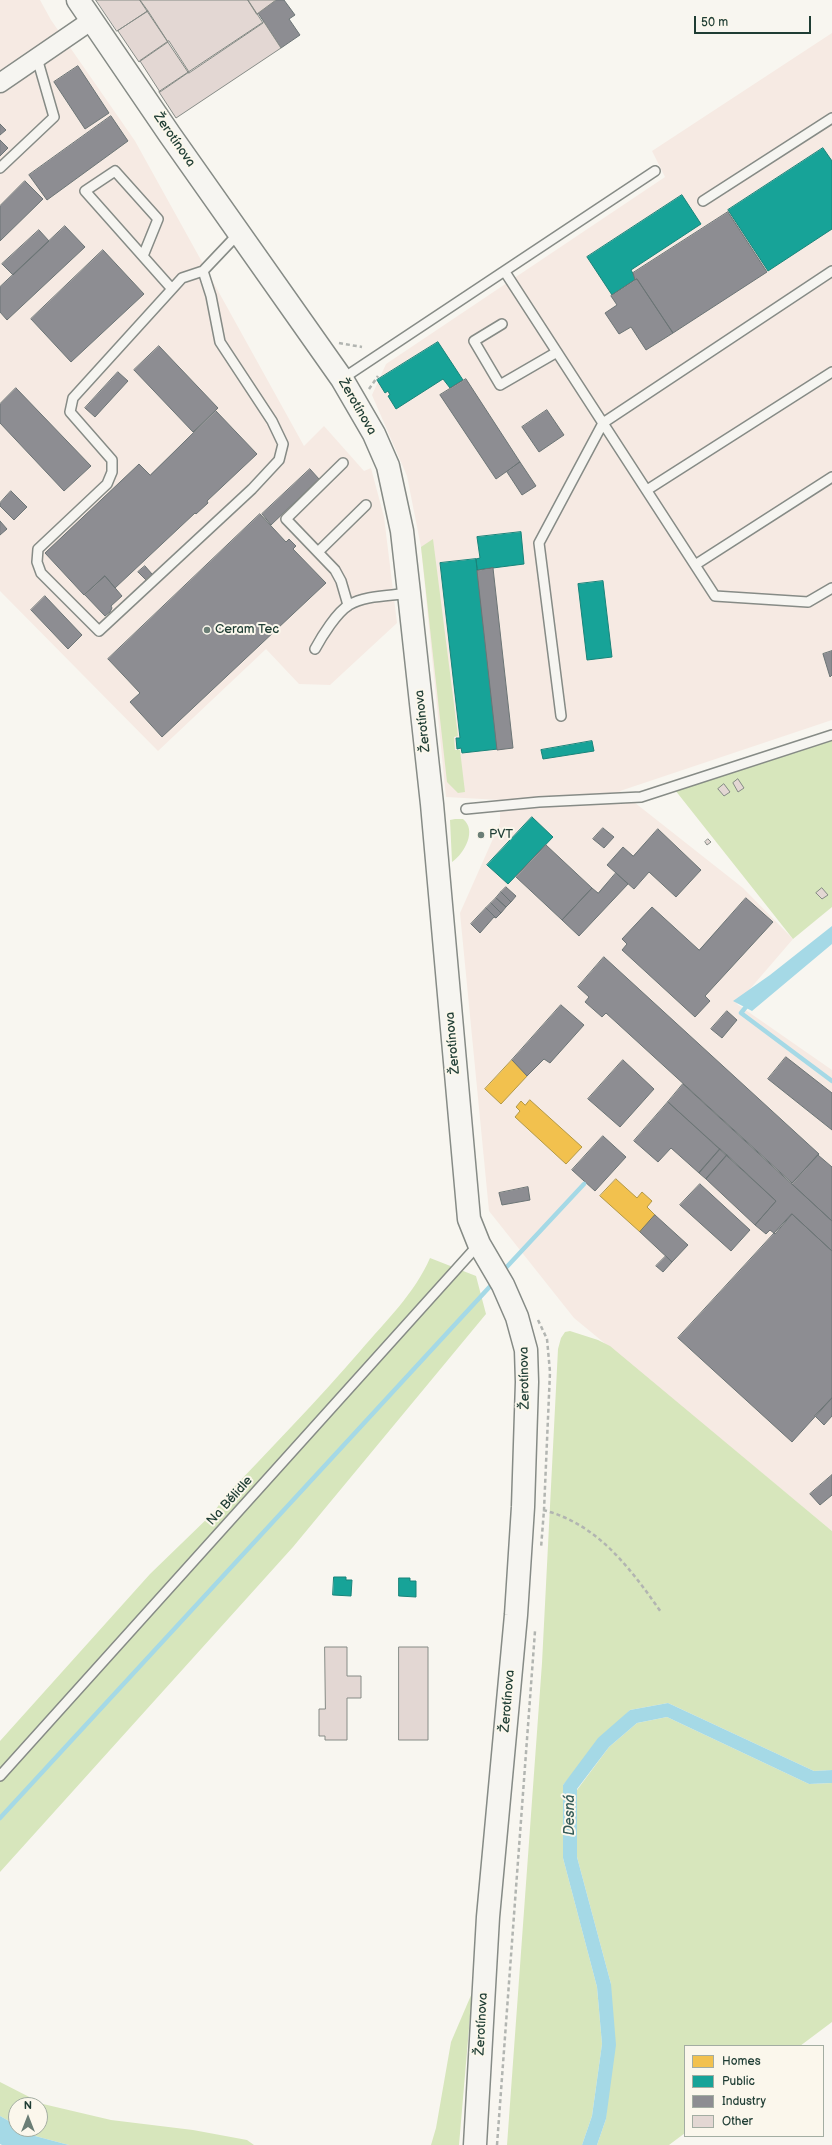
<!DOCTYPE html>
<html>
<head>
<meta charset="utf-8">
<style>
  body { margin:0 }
  #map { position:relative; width:832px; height:2145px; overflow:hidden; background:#f8f6f0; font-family:"Balsamiq Sans",sans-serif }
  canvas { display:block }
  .legend { position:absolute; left:684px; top:2045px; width:140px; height:92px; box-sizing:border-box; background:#fbf7ec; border:1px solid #a3ada2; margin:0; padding:5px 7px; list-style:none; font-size:12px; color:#1f3d34 }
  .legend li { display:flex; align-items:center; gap:8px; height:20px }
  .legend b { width:20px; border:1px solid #a3ada2 }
  .north { position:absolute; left:8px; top:2097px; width:40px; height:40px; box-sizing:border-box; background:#fbf7ec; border:1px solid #a3ada2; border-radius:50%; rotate:0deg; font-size:11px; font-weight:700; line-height:16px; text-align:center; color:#1f3d34 }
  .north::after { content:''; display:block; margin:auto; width:14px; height:18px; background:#6b7e76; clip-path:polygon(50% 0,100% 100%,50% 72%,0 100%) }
  .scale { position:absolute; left:694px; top:16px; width:117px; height:18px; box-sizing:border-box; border:2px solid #1f3d34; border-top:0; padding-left:5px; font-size:12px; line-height:14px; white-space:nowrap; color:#1f3d34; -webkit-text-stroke:3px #fbf7ec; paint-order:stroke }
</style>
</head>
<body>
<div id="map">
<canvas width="832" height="2145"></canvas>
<ul class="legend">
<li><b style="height:11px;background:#f2c14e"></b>Homes</li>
<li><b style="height:11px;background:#17a398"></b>Public</li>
<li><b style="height:11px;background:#8d8d92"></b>Industry</li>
<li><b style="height:11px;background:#e3d7d3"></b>Other</li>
</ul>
<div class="north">N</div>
<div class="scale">50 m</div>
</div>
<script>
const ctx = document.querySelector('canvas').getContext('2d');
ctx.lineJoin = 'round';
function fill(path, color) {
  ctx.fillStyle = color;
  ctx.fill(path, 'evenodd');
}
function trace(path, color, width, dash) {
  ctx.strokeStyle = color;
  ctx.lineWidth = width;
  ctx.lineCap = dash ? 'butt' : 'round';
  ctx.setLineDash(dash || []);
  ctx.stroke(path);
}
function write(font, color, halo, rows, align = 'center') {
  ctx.font = font + ' "Balsamiq Sans",sans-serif';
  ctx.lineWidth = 4;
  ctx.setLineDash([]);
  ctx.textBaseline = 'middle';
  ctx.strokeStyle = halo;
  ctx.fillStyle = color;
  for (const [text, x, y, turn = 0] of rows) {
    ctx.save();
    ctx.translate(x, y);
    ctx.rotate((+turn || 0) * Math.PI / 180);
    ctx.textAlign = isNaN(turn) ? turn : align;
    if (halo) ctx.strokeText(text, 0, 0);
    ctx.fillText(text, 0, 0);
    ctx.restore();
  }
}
fill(new Path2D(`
  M0,0H40L51,20L135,141L304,446L324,426L364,471L371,468L384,517L397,623L330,685L299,684L266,649L158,751L0,591Z
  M832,33V720L620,791L743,888L793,939L737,1004L832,1070V1531L574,1318L489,1211L460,913L500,823V800L446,797L421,547L407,476L372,395L386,364L665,177L652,151Z`), '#f6eae3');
fill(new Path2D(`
  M433,539L458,736L454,737L455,750H460L465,792L458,793L447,782L421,547Z
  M832,739V907L793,939L675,790Z
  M455,819H463C477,830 465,853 452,862L450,820Z
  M430,1258L476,1276L486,1314L293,1547L0,1872V1741L150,1574L214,1512L223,1499C269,1450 317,1401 361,1350C385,1322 415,1293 430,1258Z
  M570,1331L598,1340L610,1346L832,1531V1770L814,1771L668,1703L630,1710L563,1785V1858L597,1987L602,2044L592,2116L582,2145H507L542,1663L558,1349L561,1338L565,1332Z
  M667,1717L809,1784L832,1783V2022L800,2046H685V2133L669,2145H597L606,2119L611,1984L577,1857V1790L609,1747L637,1723Z
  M472,1993L459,2145H431L436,2128L451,2042Z
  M0,2082L43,2104L111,2120L193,2130L247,2140L254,2145H69L35,2136L23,2129H40V2105H16V2125L0,2116Z`), '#d7e6bc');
fill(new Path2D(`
  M832,926V944L752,1011L733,1001L770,975Z
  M668,1703L814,1771L832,1770V1783L809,1784L667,1717L637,1723L609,1747L577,1789V1857L611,1984L616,2045L606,2119L597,2145H582L592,2116L602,2044L597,1987L563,1858V1785L598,1738L630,1710Z
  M0,2116L16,2125V2129H23L35,2136L69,2145H2L0,2144Z`), '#a5d9e6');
const homes = new Path2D(`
  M512,1060L528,1075L501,1104L485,1089Z
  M530,1100L582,1147L566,1164L515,1117L520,1111L516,1107L521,1101L525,1105Z
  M616,1179L637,1198L642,1192L652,1201L647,1207L655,1215L640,1232L600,1196Z`);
fill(homes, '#f2c14e');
trace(homes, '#b39946', 1);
const public = new Path2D(`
  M823,148L832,161V229L768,271L728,210Z
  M682,195L701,224L631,270L636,279L612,295L587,257Z
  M438,342L463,380L450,388L443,379L396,409L388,396L390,395L388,391L385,393L377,380Z
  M521,532L524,564L477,570L476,559L480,558L477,537Z
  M476,559L498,749L462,753L461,748L457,749L456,738H460L440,563Z
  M603,581L612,657L587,660L578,584Z
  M592,741L594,751L543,759L541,750Z
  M532,817L553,837L508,884L487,865Z
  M334,1577H346V1580H352L351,1596L333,1595Z
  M399,1578H410V1581H416V1597L399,1596Z`);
fill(public, '#17a398');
trace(public, '#19847a', 1);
const industry = new Path2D(`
  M276,0H284L295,15L289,19L300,35L281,48L258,13Z
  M78,66L109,113L85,129L54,82Z
  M111,116L128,141L47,200L29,175Z
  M0,124L6,130L0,135Z
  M0,140L8,148L0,156Z
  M25,181L43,199L0,241V206Z
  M728,212L767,272L673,333L637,279L635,280L633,273Z
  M65,226L85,247L7,320L0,312V287Z
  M39,230L49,241L13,275L2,264Z
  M103,250L144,294L71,362L31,319Z
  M637,279L673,333L646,350L631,327L619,334L605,313L617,305L611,296Z
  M159,346L218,408L193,432L134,370Z
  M118,372L128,381L95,417L85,408Z
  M466,379L520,462L496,479L440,395Z
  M16,388L91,466L64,491L0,423V404Z
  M547,410L564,435L539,452L522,427Z
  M216,411L257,454L207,501L208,503L196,514L195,513L115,588L105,576L84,595L45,553L139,464L150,475Z
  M520,462L536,486L522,495L507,472Z
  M310,469L319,479L271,525L262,514Z
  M11,491L27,507L14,520L0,506V503Z
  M260,514L286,542L289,539L296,546L293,549L326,583L162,737L130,702L140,693L108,659Z
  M0,521L7,529L0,535Z
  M145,566L152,574L146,580L138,572Z
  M493,568L513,748L497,750L477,571Z
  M105,576L122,596L111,606L112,608L110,612L105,616L85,595Z
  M45,596L82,635L68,649L31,610Z
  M832,651V675L830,677L823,654Z
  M603,828L614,837L604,848L593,839Z
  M658,829L701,870L676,897L649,872L634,889L607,865L623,847L633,856Z
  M546,845L592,888L562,920L516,877Z
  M616,873L628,884L579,936L562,920L592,888L598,893Z
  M506,887L516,896L511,902L501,892Z
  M501,892L511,902L506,907L496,898Z
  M496,898L506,907L501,913L491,903Z
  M746,898L773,922L705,996L710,1001L695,1017L622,950L627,944L622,939L652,907L699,950Z
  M491,903L501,913L496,918L486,908Z
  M486,908L496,918L494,917L480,933L471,924Z
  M604,957L819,1154L792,1183L606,1013L602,1017L585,1002L589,997L578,987Z
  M561,1005L584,1025L550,1063L544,1059L527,1076L512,1060Z
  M727,1011L737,1020L722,1038L711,1029Z
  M786,1057L832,1093V1130L768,1079Z
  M623,1060L654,1089L620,1127L588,1099Z
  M683,1084L832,1221V1251L792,1214L775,1234L770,1230L766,1234L755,1225L776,1201L668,1102Z
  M668,1102L720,1149L699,1173L671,1148L658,1162L634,1141Z
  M603,1136L626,1157L595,1191L572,1170Z
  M720,1149L727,1155L706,1179L699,1173Z
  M727,1155L776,1201L755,1225L706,1179Z
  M818,1155L832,1167V1221L792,1184Z
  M700,1184L750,1230L731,1251L680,1205Z
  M528,1187L530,1200L502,1205L499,1193Z
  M792,1214L832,1251V1398L792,1442L678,1338Z
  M655,1215L688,1245L672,1262L640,1232Z
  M666,1256L672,1262L663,1272L656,1266Z
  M832,1398V1416L824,1425L815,1416Z
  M832,1475V1495L820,1505L810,1494Z`);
fill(industry, '#8d8d92');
trace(industry, '#6c7576', 1);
trace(new Path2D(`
  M749,1003L741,1013L832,1081
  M502,1272L584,1184
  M0,1818L495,1281`), '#a5d9e6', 4.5);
const building = new Path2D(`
  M96,0H140L148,11L117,31Z
  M140,0H248L263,23L189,73Z
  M248,0H276L257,14Z
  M148,11L168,42L139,62L118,31Z
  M264,22L281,48L176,118L159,92Z
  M169,41L189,72L160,92L140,61Z
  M738,779L744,788L738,792L733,783Z
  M724,784L730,792L724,796L718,789Z
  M708,839L711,842L707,845L705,842Z
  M822,888L828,895L822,899L816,893Z
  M325,1647H347V1676H361V1698H347V1740H325V1736H319V1709H325Z
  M399,1647H428V1740H399Z`);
fill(building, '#e3d7d3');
trace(building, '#868b86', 1);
const service = new Path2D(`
  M0,168L54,117L37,58
  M703,201L832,118
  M143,256L158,219L115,171L85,191L172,289
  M203,271L211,296L220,342L272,421L283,444L279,460L252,489L99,631L41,573L37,562L38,549L107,484L112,472V460L70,412L73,398L182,278L203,271L239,233
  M505,272L715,596L808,602L832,588
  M502,324L474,341L500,385L557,352
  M342,379L655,171
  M343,463L286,519L335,570L341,581L348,605
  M647,490L832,372
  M318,552L366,505
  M695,565L832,477
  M315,649C322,636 337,612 349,605C365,595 391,596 409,593
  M561,716L539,543L603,423L832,271
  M466,809L539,802L641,797L832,735
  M0,1776L479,1244`);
const minor = new Path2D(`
  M0,83L92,20`);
const tertiary = new Path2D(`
  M78,0L170,135L342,379L374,434L388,466L402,531L409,593L432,804L469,1219L479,1244L503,1285L517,1317L526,1350L527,1382L523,1507L516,1615L488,1917L475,2145`);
trace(service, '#868b86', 12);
trace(minor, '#868b86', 21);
trace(tertiary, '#868b86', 25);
trace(new Path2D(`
  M339,343L362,347
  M369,389L378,376
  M538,1320L547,1339L550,1372L544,1510L541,1548
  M543,1510C598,1524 630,1568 661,1612
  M497,2145L535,1631`), '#b2b5b1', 2.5, [4, 3]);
trace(service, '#f6f5f1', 9);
trace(minor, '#f6f5f1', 18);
trace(tertiary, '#f6f5f1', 22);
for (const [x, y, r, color] of [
  [207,630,4,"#6b7e76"],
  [481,835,4,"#6b7e76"]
]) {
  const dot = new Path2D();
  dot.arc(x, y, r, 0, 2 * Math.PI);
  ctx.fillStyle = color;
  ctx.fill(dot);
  trace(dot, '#fbf7ec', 1.5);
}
write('13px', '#1f3d34', '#fbf7ec', [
  ["Žerotínova",174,140,55],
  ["Žerotínova",357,407,60],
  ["Žerotínova",423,721,-96],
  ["Žerotínova",453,1043,-95],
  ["Žerotínova",525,1378,-91],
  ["Na Bělidle",230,1501,-48],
  ["Žerotínova",508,1701,-85],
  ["Žerotínova",482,2024,-87]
]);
write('13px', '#1f3d34', '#fbf7ec', [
  ["Ceram Tec",215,630],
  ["PVT",489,835]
], 'left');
write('italic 14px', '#335a57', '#fbf7ec', [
  ["Desná",570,1815,-90]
]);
</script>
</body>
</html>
